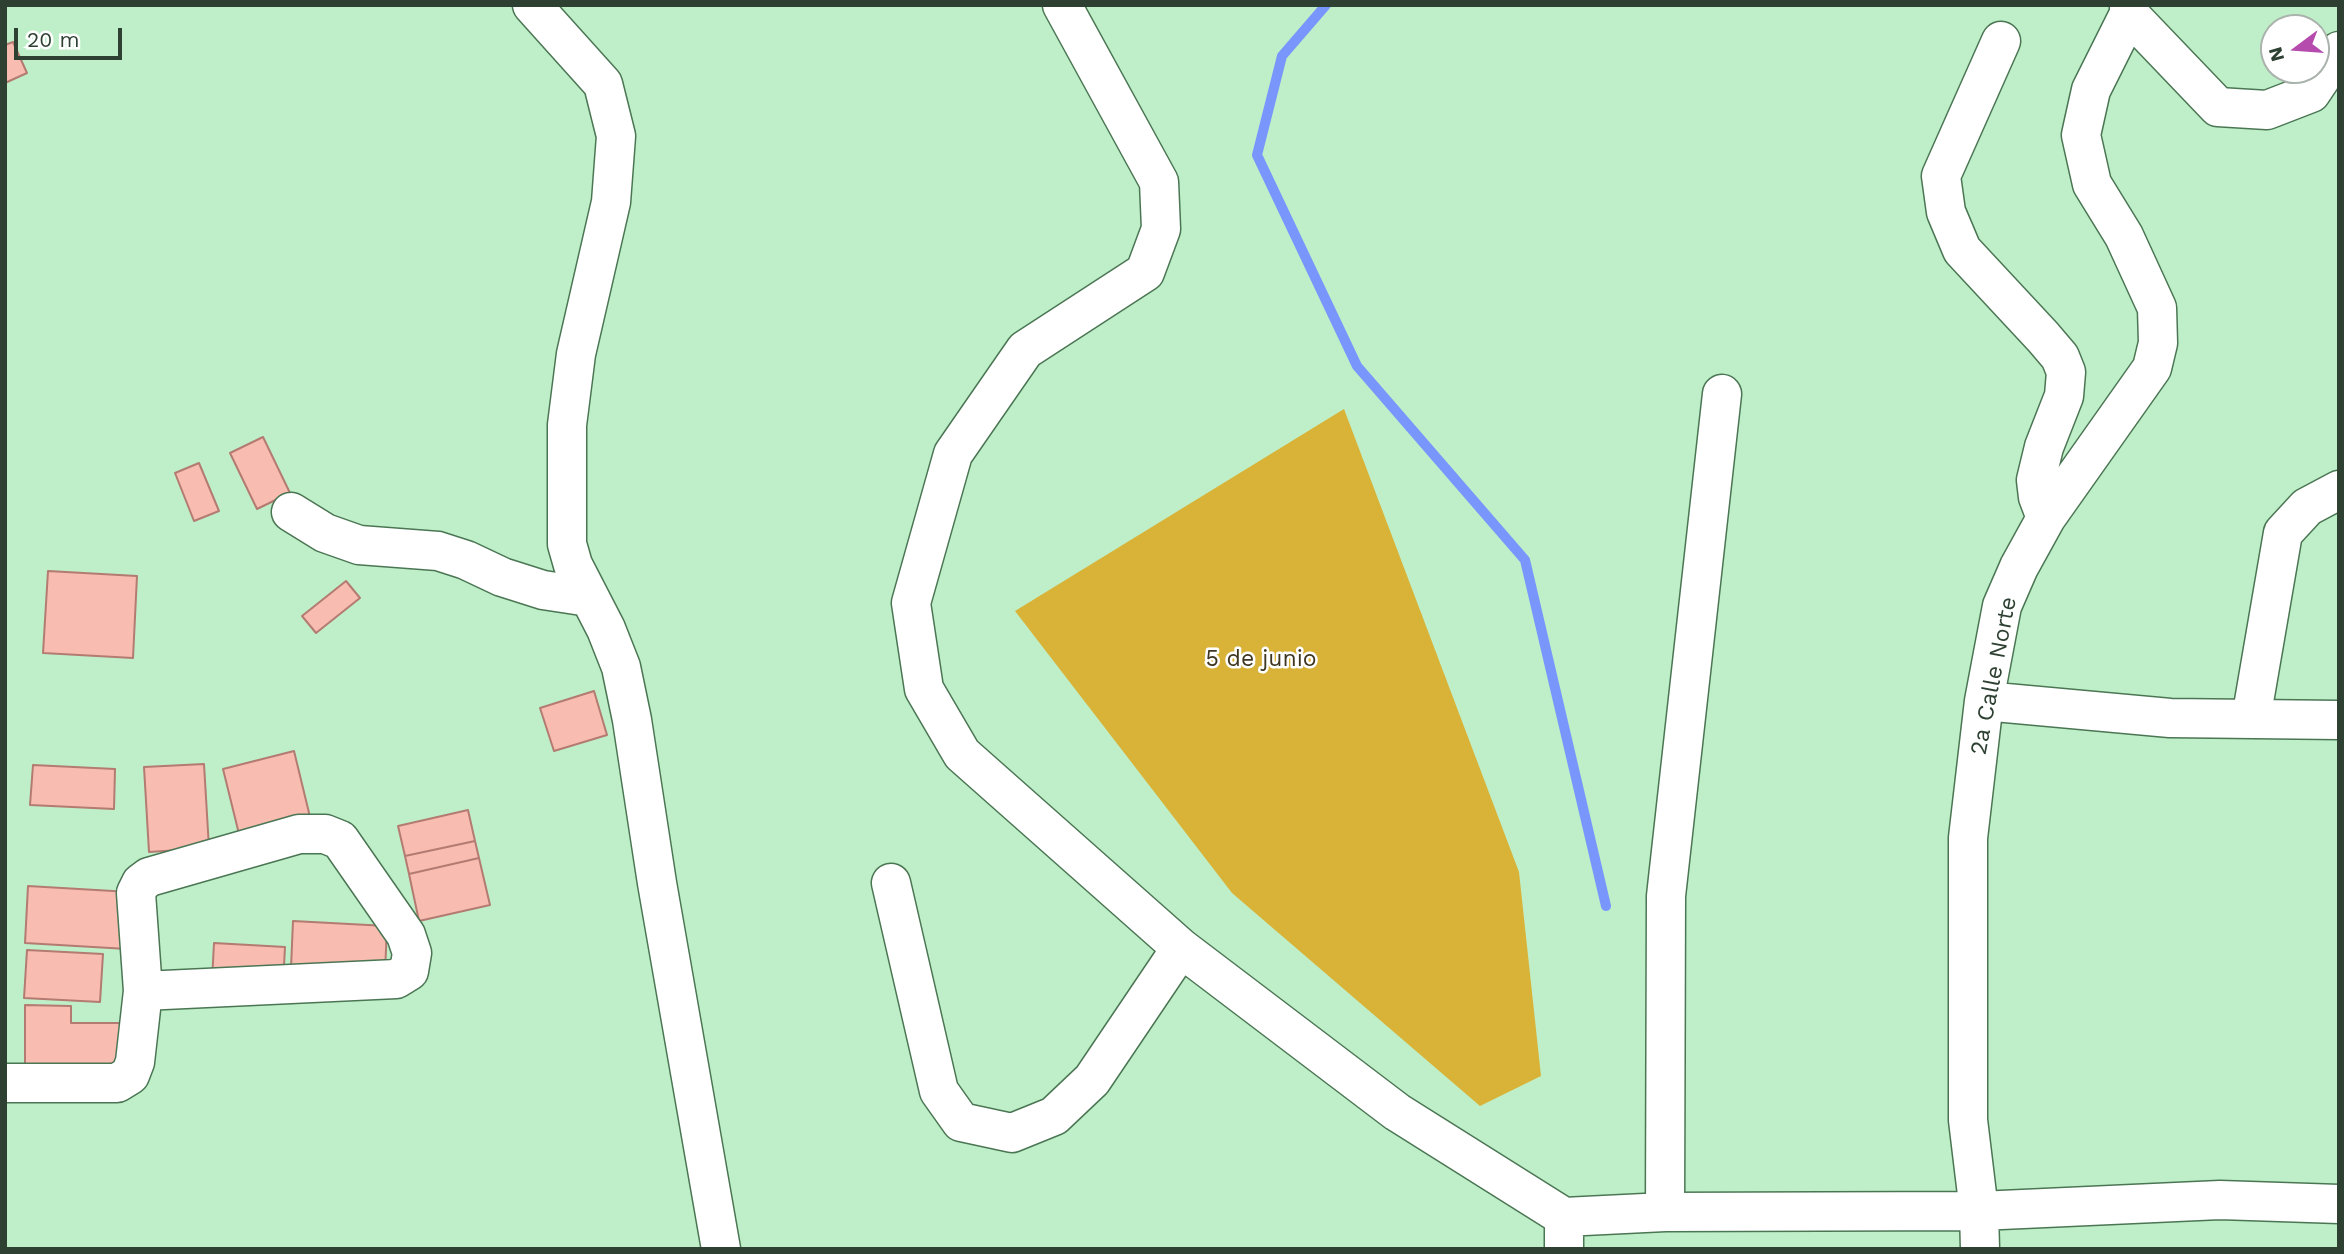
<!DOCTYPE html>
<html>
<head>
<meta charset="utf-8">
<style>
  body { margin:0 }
  #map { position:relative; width:2344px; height:1254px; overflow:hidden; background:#bfefc8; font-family:"Work Sans",sans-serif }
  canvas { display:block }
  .frame { position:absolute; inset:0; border:7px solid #2d4031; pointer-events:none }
  .north { position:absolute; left:2260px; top:14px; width:70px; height:70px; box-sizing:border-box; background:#fff; border:2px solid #abb3ad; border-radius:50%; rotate:254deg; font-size:19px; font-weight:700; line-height:28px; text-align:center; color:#2d4031 }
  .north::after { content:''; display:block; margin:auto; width:24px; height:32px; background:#b44bad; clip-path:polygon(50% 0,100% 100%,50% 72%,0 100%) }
  .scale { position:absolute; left:14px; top:28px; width:108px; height:32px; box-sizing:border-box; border:4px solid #2d4031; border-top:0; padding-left:9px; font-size:21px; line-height:24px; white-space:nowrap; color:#2d4031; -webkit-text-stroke:5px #fff; paint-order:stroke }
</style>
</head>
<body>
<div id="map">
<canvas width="2344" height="1254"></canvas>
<div class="frame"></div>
<div class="north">N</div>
<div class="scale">20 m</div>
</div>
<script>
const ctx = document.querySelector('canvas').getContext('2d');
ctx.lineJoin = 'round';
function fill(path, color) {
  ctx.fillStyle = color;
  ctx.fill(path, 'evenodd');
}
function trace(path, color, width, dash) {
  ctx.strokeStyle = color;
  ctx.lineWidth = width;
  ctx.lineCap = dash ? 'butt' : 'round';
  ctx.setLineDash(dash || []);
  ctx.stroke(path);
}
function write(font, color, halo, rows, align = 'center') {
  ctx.font = font + ' "Work Sans",sans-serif';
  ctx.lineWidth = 5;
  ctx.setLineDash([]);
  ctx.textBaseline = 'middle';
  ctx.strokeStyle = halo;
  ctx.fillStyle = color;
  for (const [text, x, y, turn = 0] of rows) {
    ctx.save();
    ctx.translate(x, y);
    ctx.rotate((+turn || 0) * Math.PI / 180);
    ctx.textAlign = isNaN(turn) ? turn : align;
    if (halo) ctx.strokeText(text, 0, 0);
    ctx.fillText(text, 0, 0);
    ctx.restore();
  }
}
fill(new Path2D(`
  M1344,409L1519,872L1541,1076L1480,1106L1232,893L1015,611Z`), '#d9b238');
trace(new Path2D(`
  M1326,5L1282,56L1257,155L1357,366L1525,560L1606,906`), '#7996fd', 10);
const building = new Path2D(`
  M13,42L27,73L5,83V45Z
  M263,437L290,493L257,509L230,453Z
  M199,463L219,511L194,521L175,473Z
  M48,571L137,576L133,658L43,653Z
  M346,581L360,598L316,633L302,616Z
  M594,691L607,735L554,751L540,708Z
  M294,751L311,821L240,838L223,769Z
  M204,764L209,848L149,852L144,767Z
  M33,765L115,769L114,809L30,805Z
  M468,810L475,841L405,856L398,826Z
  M475,841L479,858L409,874L405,856Z
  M479,858L490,905L419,921L409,874Z
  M28,886L130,892L127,949L25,943Z
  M293,921L387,926L385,973L291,968Z
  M214,943L285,947L283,984L212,980Z
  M27,950L103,954L100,1002L24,998Z
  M25,1005L71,1006V1023H122V1067L25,1065Z`);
fill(building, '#f8bcb1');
trace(building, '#b37b71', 2);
const street = new Path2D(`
  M532,5L603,84L616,136L611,202L576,354L567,425V544L573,565L606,629L621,667L632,720L657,883L721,1249
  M1062,5L1159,182L1161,229L1145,272L1025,350L953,454L911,603L924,689L962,754L1181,948L1397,1112L1564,1217L1665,1212L1979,1211L2220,1200L2339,1204
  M2129,14L2218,107L2267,110L2311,93L2339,51
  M2001,41L1941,176L1946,212L1962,250L2043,337L2060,357L2066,372L2064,396L2044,447L2036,480L2038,497L2046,518
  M291,512L325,533L359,545L438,551L466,560L502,577L543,590L589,597
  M1984,701L2170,718L2339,720
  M2251,719L2283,533L2307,507L2339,490
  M891,883L939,1091L961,1122L1012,1133L1054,1116L1092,1080L1181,948
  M5,1083H117L130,1075L135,1062L143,991L136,893L141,883L149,877L299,834H325L340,840L406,935L412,953L409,971L396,979L143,991
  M1665,1212L1666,896L1722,394
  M1564,1249V1217
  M1980,1249L1979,1211L1968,1120V838L1984,701L2002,606L2019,567L2046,518L2152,368L2158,343L2157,308L2124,236L2092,184L2081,135L2091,90L2129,14V5`);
trace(street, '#4b7654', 41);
trace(street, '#fff', 38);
write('23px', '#3e3620', '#fff', [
  ["5 de junio",1261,659]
]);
write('23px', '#2d4031', '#fff', [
  ["2a Calle Norte",1994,676,-79]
]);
</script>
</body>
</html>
